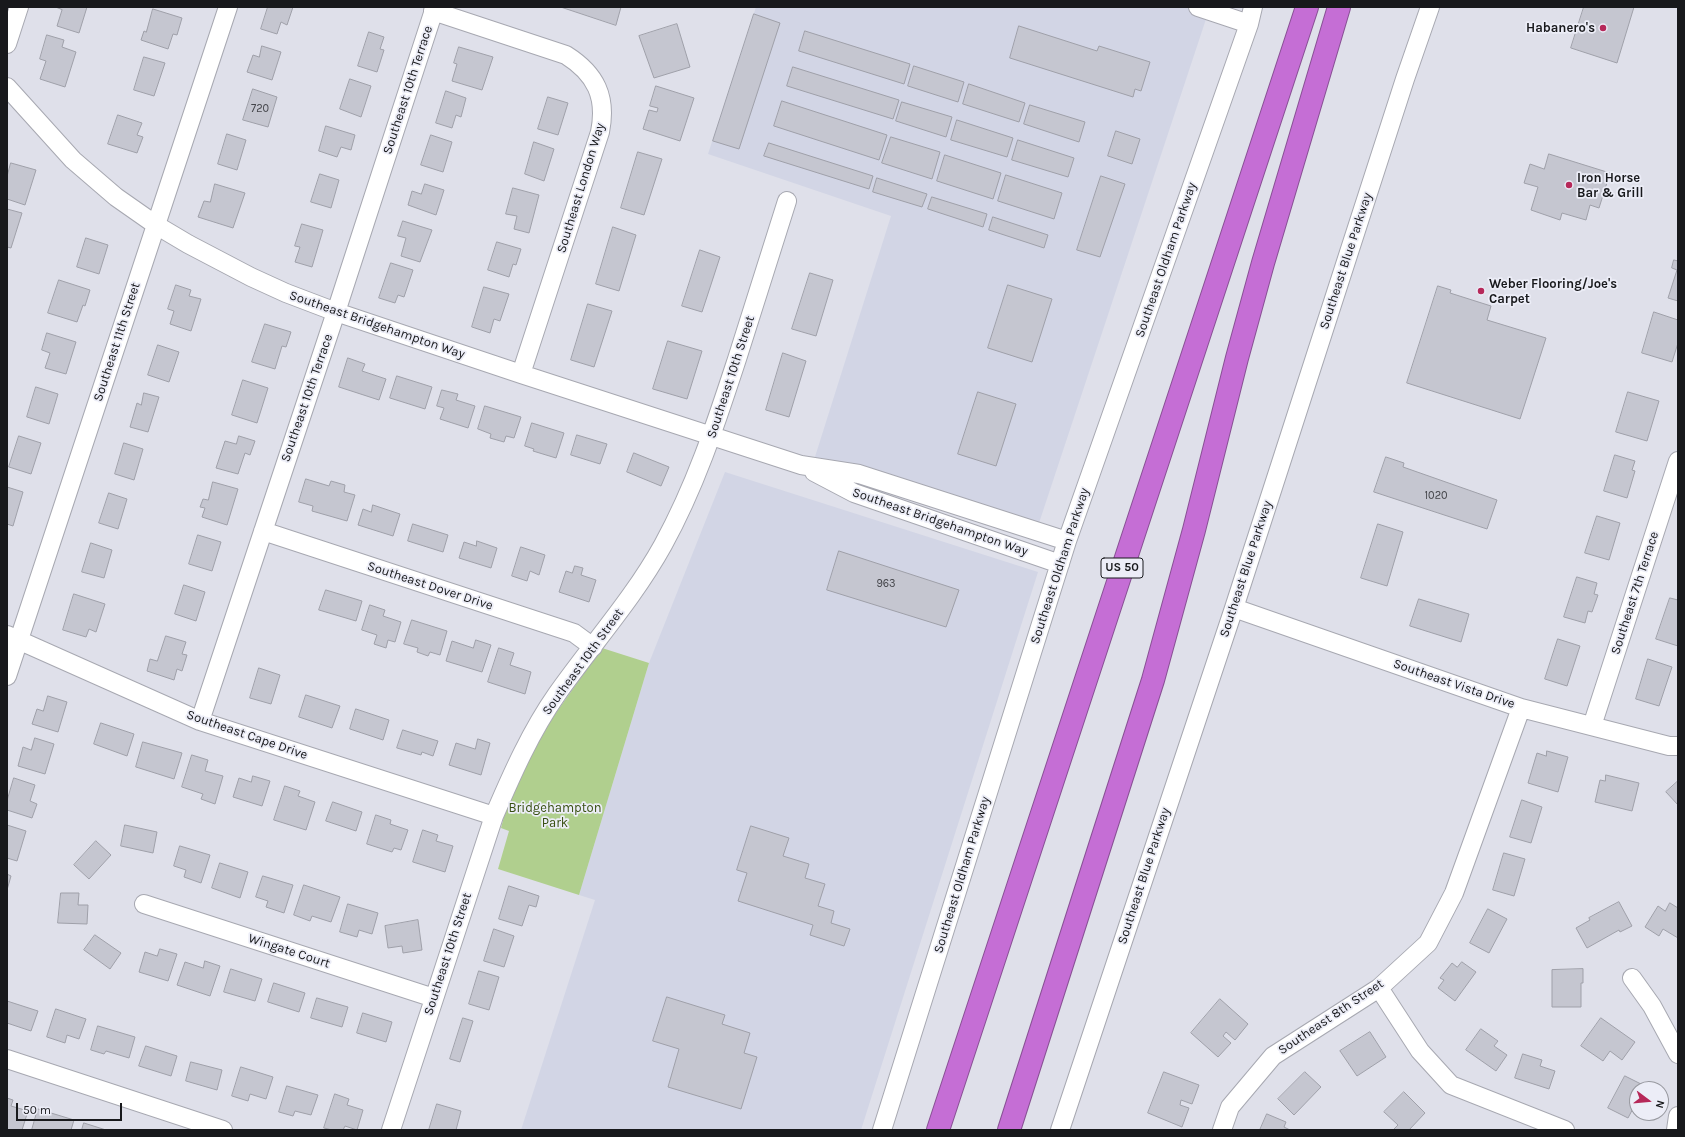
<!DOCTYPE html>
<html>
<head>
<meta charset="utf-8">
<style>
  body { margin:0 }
  #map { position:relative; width:1685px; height:1137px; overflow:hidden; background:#dfe0ea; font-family:Karla,sans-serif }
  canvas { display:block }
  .frame { position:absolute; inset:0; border:8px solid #18191c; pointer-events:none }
  .north { position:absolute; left:1629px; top:1081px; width:40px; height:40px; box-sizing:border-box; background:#ecedf7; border:1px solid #97989f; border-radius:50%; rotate:106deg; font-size:11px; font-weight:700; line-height:16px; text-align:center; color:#18191c }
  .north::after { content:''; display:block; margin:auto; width:14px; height:18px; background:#b62859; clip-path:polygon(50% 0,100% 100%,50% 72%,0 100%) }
  .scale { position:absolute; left:16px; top:1103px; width:106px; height:18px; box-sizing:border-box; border:2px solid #18191c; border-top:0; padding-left:5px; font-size:12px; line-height:14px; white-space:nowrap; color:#18191c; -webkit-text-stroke:3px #ecedf7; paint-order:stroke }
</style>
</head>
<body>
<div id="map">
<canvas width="1685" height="1137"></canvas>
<div class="frame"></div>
<div class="north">N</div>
<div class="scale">50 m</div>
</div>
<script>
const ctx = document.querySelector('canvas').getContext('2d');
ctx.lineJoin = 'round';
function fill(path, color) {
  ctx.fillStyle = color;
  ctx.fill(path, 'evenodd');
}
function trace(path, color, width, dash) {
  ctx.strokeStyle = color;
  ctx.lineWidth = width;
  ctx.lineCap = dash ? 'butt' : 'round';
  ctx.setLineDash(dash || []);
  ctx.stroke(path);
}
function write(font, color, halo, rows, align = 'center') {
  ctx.font = font + ' Karla,sans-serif';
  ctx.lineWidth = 3.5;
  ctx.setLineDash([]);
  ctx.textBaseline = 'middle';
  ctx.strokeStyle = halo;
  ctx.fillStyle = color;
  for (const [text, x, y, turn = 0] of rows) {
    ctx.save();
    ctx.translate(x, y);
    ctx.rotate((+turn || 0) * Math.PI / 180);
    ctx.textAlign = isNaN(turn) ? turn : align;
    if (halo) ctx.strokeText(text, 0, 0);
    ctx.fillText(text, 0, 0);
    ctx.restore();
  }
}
fill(new Path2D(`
  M756,7H1210L1039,523L814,460L891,216L708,154Z
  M725,472L1038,572L861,1130H521L595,900L579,895L649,663Z`), '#d2d5e5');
fill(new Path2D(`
  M602,648L649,663L579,895L498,869L509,831L501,828L505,813L515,789L543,731Z`), '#b0cf8e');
const building = new Path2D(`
  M56,7H87L79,33L57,26L62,10Z
  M268,7H293L287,25L281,22L277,34L261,29Z
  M561,7H621L616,25Z
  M1584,7H1634L1617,63L1571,48Z
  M153,9L182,18L177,35L173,34L168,49L141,40L144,31L146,32Z
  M754,14L780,23L739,149L713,141Z
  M677,24L690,67L654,78L639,36Z
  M1019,26L1097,51L1099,46L1150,62L1141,91L1135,89L1133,97L1010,58Z
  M805,31L910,64L904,84L799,51Z
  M369,32L384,37L380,49L384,50L377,72L358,66Z
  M47,35L64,40L62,47L76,52L65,87L40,79L46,61L40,59Z
  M262,46L281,52L272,80L247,72L253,55L259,57Z
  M459,47L493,57L482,90L452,81L457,64L454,63Z
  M144,57L165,63L154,96L134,90Z
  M914,66L964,82L958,102L908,86Z
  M793,67L899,100L893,119L787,86Z
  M350,79L371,86L361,117L340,109Z
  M969,84L1025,103L1019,122L963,104Z
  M656,86L694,98L680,141L643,129L649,110L657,112L658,108L650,106Z
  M253,89L277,97L268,127L243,120Z
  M446,91L466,98L461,117L456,115L452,128L436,123Z
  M548,97L568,103L558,135L538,129Z
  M782,101L887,135L879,160L774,126Z
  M902,102L952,117L946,137L896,121Z
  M1030,105L1085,122L1079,142L1024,124Z
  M118,115L142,123L137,135L143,137L137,153L108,144Z
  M957,120L1013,138L1007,157L951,140Z
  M326,126L355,135L351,150L341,147L337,157L319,151Z
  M1116,131L1140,139L1132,164L1108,156Z
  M227,134L246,140L237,170L218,164Z
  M431,135L452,142L443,172L421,165Z
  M891,137L940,152L932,179L882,163Z
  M1018,140L1074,158L1068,177L1012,160Z
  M534,142L554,149L544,181L525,174Z
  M769,143L873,176L869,189L764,156Z
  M638,152L662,159L644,215L621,208Z
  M1549,154L1610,173L1599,208L1590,205L1586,220L1562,213L1560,220L1531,210L1538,187L1524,183L1530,164L1544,169Z
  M945,155L1001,173L993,199L937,181Z
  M11,163L36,170L25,205L7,199V177Z
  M320,174L339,180L331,208L311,202Z
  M1006,175L1062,193L1054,219L998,201Z
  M1101,176L1125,184L1100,257L1077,250Z
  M877,178L927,194L922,207L873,192Z
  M215,184L245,193L233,228L198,217L204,201L210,202Z
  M425,184L444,190L436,215L408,205L412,191L421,194Z
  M513,188L539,195L529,233L514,229L517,216L506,214Z
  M932,197L987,214L983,227L928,209Z
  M7,209L22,213L11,248L7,247Z
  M993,217L1048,235L1044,248L989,230Z
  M403,221L432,230L420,262L401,256L406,238L398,236Z
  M302,224L323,230L312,267L295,262L300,247L295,246Z
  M613,227L636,235L619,291L596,284Z
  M86,238L108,245L99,274L77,267Z
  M497,242L521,249L516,265L513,264L509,277L488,270Z
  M700,250L720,257L702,312L682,306Z
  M1674,260L1678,261V301L1668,298L1677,270L1672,268Z
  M391,263L413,270L404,297L398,295L395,303L379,298Z
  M810,273L833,280L816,336L792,329Z
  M59,280L90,290L85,306L83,305L77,322L48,313Z
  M176,285L191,290L189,296L201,299L191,331L170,324L174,311L168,309Z
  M1008,285L1052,299L1032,362L988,348Z
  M1438,286L1451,290L1450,293L1491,306L1487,320L1546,338L1520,419L1407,383Z
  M484,287L509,294L500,321L494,319L490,333L472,327Z
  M588,304L612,311L594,367L571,360Z
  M1654,312L1678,320V343L1672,362L1642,353Z
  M265,324L291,332L286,347L282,346L275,369L252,362Z
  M47,333L76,342L66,374L45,368L50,353L42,350Z
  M668,341L702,351L687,399L653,389Z
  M158,345L179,352L169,382L148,375Z
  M783,353L806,361L789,417L766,410Z
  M348,358L365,364L362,371L386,379L379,400L339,387Z
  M397,376L432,387L425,409L390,398Z
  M243,380L268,388L257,423L232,415Z
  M36,387L58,394L49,424L27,417Z
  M442,390L458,394L456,400L475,406L468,428L440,419L444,408L437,406Z
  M978,392L1016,404L996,466L958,454Z
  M1628,392L1659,401L1647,441L1616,432Z
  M144,393L159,397L148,432L130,427L137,403L141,405Z
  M485,406L521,417L514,438L506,436L504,442L490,438L491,434L478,429Z
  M532,423L564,433L556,458L533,451L534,449L525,446Z
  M577,435L607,444L600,464L571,455Z
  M19,436L41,443L31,474L9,467Z
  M239,436L255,441L250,455L245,453L238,474L216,468L225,441L236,444Z
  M124,443L143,449L134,480L115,474Z
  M634,453L669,467L661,486L627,472Z
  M1615,455L1635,461L1632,470L1635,471L1627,498L1604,491Z
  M1386,457L1404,463L1403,467L1497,500L1487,529L1374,492Z
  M306,479L329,486L331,481L345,485L344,492L355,495L347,521L312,511L313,506L299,502Z
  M213,482L238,489L227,525L202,517L205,508L200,507L203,499L208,500Z
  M7,487L23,492L13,526L7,524Z
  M109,493L127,499L118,529L99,523Z
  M373,505L400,514L393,536L358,525L363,509L371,512Z
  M1597,516L1620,523L1609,560L1585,553Z
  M413,524L448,535L443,552L408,541Z
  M1378,524L1403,532L1387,586L1361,578Z
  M198,535L221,542L212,571L189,564Z
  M477,541L497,548L491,568L459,558L464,542L476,546Z
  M91,543L112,550L104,578L82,572Z
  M521,547L545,555L539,575L530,571L527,581L512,576Z
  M839,551L959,590L946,627L827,590Z
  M575,566L583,568L581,575L596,580L589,602L559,592L566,571L572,573Z
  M1577,577L1597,583L1594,594L1598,595L1592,612L1588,611L1585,623L1564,617Z
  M184,585L205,592L196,621L175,614Z
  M326,590L362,601L356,621L319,610Z
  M74,594L105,604L96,632L89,629L86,637L63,630Z
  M1670,598L1678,600V646L1656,639Z
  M1419,599L1469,614L1461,642L1410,626Z
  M370,605L385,610L383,616L401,622L395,642L388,640L386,648L374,644L377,635L362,630Z
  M412,620L447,631L440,655L430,652L428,656L417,652L418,648L404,644Z
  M166,636L186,642L182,654L187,655L182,671L177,669L174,680L147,671L150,659L157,661Z
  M1558,639L1580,646L1567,686L1545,679Z
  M476,640L491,645L482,672L446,661L452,641L473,648Z
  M499,648L514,653L510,665L531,672L525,694L488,682Z
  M1648,659L1672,667L1659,706L1636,699Z
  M259,668L280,675L271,704L250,698Z
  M306,695L340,706L332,728L299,717Z
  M48,696L67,702L58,732L32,724L37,709L43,711Z
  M356,709L389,720L383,740L350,729Z
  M101,723L134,734L127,756L94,744Z
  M403,730L438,741L433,756L422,752L421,755L397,748Z
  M35,738L54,744L45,774L18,766L23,747L31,750Z
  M478,739L490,743L481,775L449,765L456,743L475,749Z
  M143,742L182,753L174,779L136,767Z
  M1547,751L1568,757L1558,792L1528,783L1537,753L1546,756Z
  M192,755L208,760L205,771L223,776L215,804L201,799L203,794L182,787Z
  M1606,775L1639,783L1632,811L1595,802L1600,780L1605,781Z
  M253,776L270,781L262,806L233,797L239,778L251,782Z
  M14,778L35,785L30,801L37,804L32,818L7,810V801Z
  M1678,781V805L1666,792Z
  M285,786L300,791L298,796L315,802L306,830L274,820Z
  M1522,800L1542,807L1531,843L1510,837Z
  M333,802L362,812L356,831L326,821Z
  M376,815L391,820L390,824L408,830L401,850L394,848L392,852L367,844Z
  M7,825L26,831L17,861L7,858Z
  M125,825L157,832L153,853L121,846Z
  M751,826L789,838L783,856L809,864L805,878L825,884L818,906L834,911L831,923L850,929L844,946L810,935L813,925L738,901L747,873L737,870Z
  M423,830L438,835L436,841L453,846L445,872L413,862Z
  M96,841L111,855L89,879L74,865Z
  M180,846L210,855L201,883L184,877L186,870L174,866Z
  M1504,853L1525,859L1514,896L1493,890Z
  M220,863L248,872L240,898L212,888Z
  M7,874L11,876L7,890Z
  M263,876L293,885L284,913L266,907L268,901L256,897Z
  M304,885L340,897L331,922L312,916L310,921L294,915Z
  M509,886L539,896L536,907L529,905L522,926L499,919Z
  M61,893H79L78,905H88L87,924L58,923Z
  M1619,902L1632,926L1620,932L1619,930L1587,948L1576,928L1590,920L1589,918Z
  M1670,903L1678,908V938L1663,929L1659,936L1645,927L1658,906L1665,911Z
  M348,904L378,913L372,934L359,930L357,937L340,932Z
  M1488,909L1507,919L1489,953L1470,943Z
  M418,920L422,950L403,953L402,946L388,948L385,926Z
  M494,929L514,936L504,967L484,961Z
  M95,935L121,953L110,969L84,950Z
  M160,949L177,954L168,981L139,972L145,952L157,956Z
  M205,961L220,966L210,996L177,985L185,962L203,968Z
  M1462,962L1476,972L1455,1001L1438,988L1444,980L1440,978L1452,963L1457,967Z
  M231,969L262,979L255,1001L224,992Z
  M1583,969V983H1581V1007H1552V970Z
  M479,971L499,977L489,1010L469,1004Z
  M274,983L305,993L299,1012L268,1002Z
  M667,997L725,1015L722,1024L750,1033L744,1053L757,1057L741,1109L668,1087L679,1049L653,1041Z
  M317,998L348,1007L342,1027L311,1018Z
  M1220,999L1248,1024L1235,1040L1226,1032L1223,1036L1231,1043L1218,1057L1191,1033Z
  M7,1001L38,1011L31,1031L7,1023Z
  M56,1009L86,1019L79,1039L67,1035L65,1043L47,1037Z
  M363,1013L392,1022L386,1042L357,1033Z
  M463,1018L473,1021L460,1062L450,1059Z
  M1601,1018L1635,1042L1622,1060L1610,1051L1603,1061L1581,1046Z
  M98,1026L135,1037L129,1058L106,1051L104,1054L91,1050Z
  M1481,1029L1498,1041L1494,1046L1507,1055L1496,1071L1466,1050Z
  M1370,1032L1386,1057L1357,1076L1340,1051Z
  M146,1046L177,1056L171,1076L139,1066Z
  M1523,1054L1542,1060L1540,1066L1555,1071L1549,1089L1515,1078Z
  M191,1062L222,1070L217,1090L186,1081Z
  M241,1067L273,1077L266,1099L250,1094L248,1101L232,1096Z
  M1164,1072L1199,1085L1192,1104L1181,1100L1180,1105L1189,1108L1182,1127L1148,1113Z
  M1305,1072L1321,1087L1294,1115L1278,1099Z
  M1625,1076L1645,1086L1643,1089H1637V1101L1628,1118L1608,1108Z
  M287,1086L318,1095L311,1115L295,1111L293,1116L279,1112Z
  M1404,1092L1425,1113L1409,1130H1395L1394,1129L1398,1125L1384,1112Z
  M335,1094L349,1099L347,1105L363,1110L357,1130L345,1126L343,1130H332L324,1128Z
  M7,1098L13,1100L11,1106L28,1111L22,1130H7Z
  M437,1104L461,1111L456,1130H429Z
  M38,1109L74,1120L71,1130H32Z
  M1267,1114L1286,1122L1284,1127L1290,1130H1260Z
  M84,1123L106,1130H82Z`);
fill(building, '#c5c6d0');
trace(building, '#9fa0a9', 1);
const minor = new Path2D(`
  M1198,7L1249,24
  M433,11L566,55C596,74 607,97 600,132L521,374
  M7,44L19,7
  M7,87L73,160L116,197L156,225L188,244L251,277L286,293L336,312L521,374L801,465L859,474L1067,541
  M814,472L854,493L1060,564
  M263,531L574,633L593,647
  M1234,608L1521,708L1669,746H1678
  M7,635L200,721L494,816
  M7,676L228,7
  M200,721L336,312L435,7
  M1592,726L1678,461
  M144,904L434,998
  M1632,978L1652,1006L1678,1054
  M1379,988L1420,1051L1451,1085L1565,1130
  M7,1059L223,1130
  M391,1130L494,816C512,774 531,731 557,694C593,643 633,599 663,545C696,485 716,423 737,359C754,306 770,254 787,201
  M882,1130L1067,541L1249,24L1253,7
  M1060,1130L1234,608L1405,79L1430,7
  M1222,1130L1230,1107L1273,1056L1379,988L1428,943L1454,893L1521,708
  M1676,1130L1678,1116`);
const highway = new Path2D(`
  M938,1130L1307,7
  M1009,1130L1153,680L1194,530L1237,358L1263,263L1339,7`);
trace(minor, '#a7a8b1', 20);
trace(highway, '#885094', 24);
trace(minor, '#fff', 18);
trace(highway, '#c56ed5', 22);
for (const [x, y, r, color] of [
  [1603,28,4,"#b62859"],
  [1569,185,4,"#b62859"],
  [1481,291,4,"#b62859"]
]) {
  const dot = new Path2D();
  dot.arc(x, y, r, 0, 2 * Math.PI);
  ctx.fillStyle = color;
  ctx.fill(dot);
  trace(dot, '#ecedf7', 1.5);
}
write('11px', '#434449', null, [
  ["720",260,109],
  ["1020",1436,496],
  ["963",886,584]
]);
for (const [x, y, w] of [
  [1122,568,42]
]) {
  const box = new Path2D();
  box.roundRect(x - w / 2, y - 10, w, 20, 3);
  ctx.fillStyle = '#ecedf7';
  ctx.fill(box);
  trace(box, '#18191c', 1);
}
write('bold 12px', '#18191c', null, [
  ["US 50",1122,568]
]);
write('bold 13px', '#18191c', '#ecedf7', [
  ["Habanero's",1595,28,"right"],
  ["Iron Horse",1577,178],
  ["Bar & Grill",1577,193],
  ["Weber Flooring/Joe's",1489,284],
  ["Carpet",1489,299]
], 'left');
write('13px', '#18191c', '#ecedf7', [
  ["Southeast 10th Terrace",408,90,-72],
  ["Southeast London Way",581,188,-73],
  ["Southeast Oldham Parkway",1166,260,-71],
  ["Southeast Blue Parkway",1346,261,-72],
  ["Southeast Bridgehampton Way",377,325,19],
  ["Southeast 11th Street",117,342,-72],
  ["Southeast 10th Street",731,377,-72],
  ["Southeast 10th Terrace",307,398,-71],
  ["Southeast Bridgehampton Way",940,522,19],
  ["Southeast Oldham Parkway",1060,566,-72],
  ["Southeast Blue Parkway",1246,569,-72],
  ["Southeast Dover Drive",430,586,18],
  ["Southeast 7th Terrace",1635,593,-72],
  ["Southeast 10th Street",583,662,-54],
  ["Southeast Vista Drive",1454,684,19],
  ["Southeast Cape Drive",247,735,19],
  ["Southeast Oldham Parkway",962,875,-73],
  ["Southeast Blue Parkway",1144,876,-72],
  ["Wingate Court",289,951,18],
  ["Southeast 10th Street",448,954,-72],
  ["Southeast 8th Street",1331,1017,-34]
]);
write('13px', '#374f10', '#ecedf7', [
  ["Bridgehampton",555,808],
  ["Park",555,823]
]);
</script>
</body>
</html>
